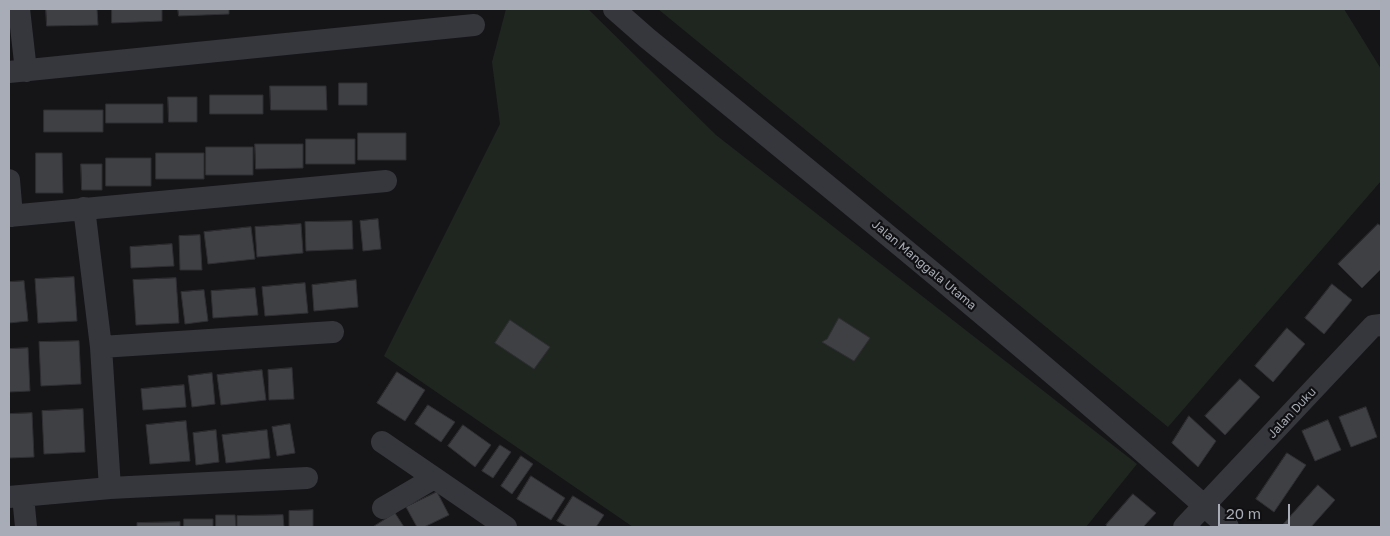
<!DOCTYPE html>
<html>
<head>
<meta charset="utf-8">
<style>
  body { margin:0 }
  #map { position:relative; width:1390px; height:536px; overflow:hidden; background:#151517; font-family:"Golos Text",sans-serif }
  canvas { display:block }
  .frame { position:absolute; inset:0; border:10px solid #a7acb6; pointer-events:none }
  .scale { position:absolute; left:1218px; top:504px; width:72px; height:22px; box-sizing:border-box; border:2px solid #a7acb6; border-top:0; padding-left:6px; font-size:15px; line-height:18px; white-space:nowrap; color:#a7acb6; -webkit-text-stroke:4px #101012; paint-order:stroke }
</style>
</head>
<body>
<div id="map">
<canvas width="1390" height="536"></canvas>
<div class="frame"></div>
<div class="scale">20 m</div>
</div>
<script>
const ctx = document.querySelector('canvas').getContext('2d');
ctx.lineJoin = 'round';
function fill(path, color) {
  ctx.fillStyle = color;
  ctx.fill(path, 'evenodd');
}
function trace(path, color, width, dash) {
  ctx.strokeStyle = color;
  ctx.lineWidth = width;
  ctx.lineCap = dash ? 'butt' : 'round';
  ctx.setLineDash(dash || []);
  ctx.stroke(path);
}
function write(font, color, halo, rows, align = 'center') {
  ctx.font = font + ' "Golos Text",sans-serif';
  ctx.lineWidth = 4.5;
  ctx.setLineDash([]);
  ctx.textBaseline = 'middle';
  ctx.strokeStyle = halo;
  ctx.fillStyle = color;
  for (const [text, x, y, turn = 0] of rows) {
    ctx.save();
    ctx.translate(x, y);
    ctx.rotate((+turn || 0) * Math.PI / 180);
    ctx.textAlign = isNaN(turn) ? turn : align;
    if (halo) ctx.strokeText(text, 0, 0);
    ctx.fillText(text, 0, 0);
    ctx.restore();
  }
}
fill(new Path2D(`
  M506,9H588L716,135L1137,464L1086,527H633L384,356L500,124L492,62Z
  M658,9H1344L1381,69V181L1168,427Z`), '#1f2620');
const building = new Path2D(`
  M46,9H97L98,25L47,26Z
  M112,9H162V21L112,23Z
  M178,9H229V14L179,16Z
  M339,83H367V105H339Z
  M270,86H326L327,110H271Z
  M210,95H263V114H210Z
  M168,97H197V122H169Z
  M106,104H163V123H106Z
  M44,110H103V132H44Z
  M358,133H406V160H358Z
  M306,139H355V164H306Z
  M255,144H303V168L256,169Z
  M206,147H253V175H206Z
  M36,153H62L63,193H36Z
  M156,153H204V179H156Z
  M106,158H151V186H106Z
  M81,164H102V190H82Z
  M378,219L381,249L363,251L360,221Z
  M352,221L353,249L306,251L305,222Z
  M301,224L303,253L257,257L255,227Z
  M1378,224L1381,226V269L1362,288L1338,264Z
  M251,227L255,259L208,264L204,232Z
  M200,235L202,270H180L179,236Z
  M172,244L174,266L131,268L130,247Z
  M74,277L77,321L38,323L35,279Z
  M176,278L179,323L136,325L133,280Z
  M356,280L358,307L314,311L312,285Z
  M24,281L28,321L9,323V282Z
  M305,283L308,313L265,316L262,287Z
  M1332,284L1352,300L1324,334L1305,318Z
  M255,288L258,315L213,318L211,291Z
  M204,290L208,321L185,324L181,292Z
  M839,318L870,338L854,361L822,342L827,339Z
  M510,320L550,347L534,369L495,343Z
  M1287,328L1305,344L1273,382L1255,366Z
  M79,341L81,384L41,386L39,342Z
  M28,348L30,391L9,392V349Z
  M292,368L294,399L269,400L268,370Z
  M262,370L266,400L221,405L217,375Z
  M397,372L425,390L405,421L377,403Z
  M212,373L215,404L192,407L188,376Z
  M1240,379L1260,397L1225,435L1205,416Z
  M184,385L186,407L143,410L141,389Z
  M428,405L455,422L441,442L415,424Z
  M1366,407L1377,437L1351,447L1339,417Z
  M83,409L85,452L44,454L42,411Z
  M32,413L34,457L9,458V414Z
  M1189,416L1216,441L1198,467L1172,443Z
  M1328,420L1341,450L1315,461L1302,431Z
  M186,421L190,461L150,464L146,425Z
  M290,424L295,453L277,456L272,427Z
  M463,425L491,445L475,467L448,446Z
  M216,430L219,462L196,465L193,433Z
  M267,430L270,458L226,463L222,435Z
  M500,445L511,452L493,478L482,471Z
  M1287,453L1306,465L1274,512L1256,499Z
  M521,456L533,464L512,494L501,486Z
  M531,476L565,498L551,520L517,499Z
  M1318,485L1335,500L1311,527H1281Z
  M437,492L449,515L424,527H417L406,507Z
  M1133,494L1156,513L1143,527H1108L1106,525Z
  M573,496L604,515L596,527H568L557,521Z
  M313,510V527H289V511Z
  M395,513L404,527H373Z
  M216,515H235L236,527H216Z
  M283,515L284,527H237V516Z
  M184,519H213V527H184Z
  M180,522V527H137V523Z`);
fill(building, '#3f4044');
trace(building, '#2f2f33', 1);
trace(new Path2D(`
  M19,9L26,71
  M614,9L647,38C843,198 1040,358 1228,527
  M9,72L474,25
  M9,180L12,216
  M84,208L101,347L110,488
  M9,216L386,181
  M101,347L333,332
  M382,442L506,527
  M23,496L26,527
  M9,497L110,488L307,478
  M383,508L434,478
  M1184,527L1373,326L1381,325`), '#36373c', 22);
write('12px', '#a7acb6', '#101012', [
  ["Jalan Manggala Utama",924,265,40],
  ["Jalan Duku",1292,413,-47]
]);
</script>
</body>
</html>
